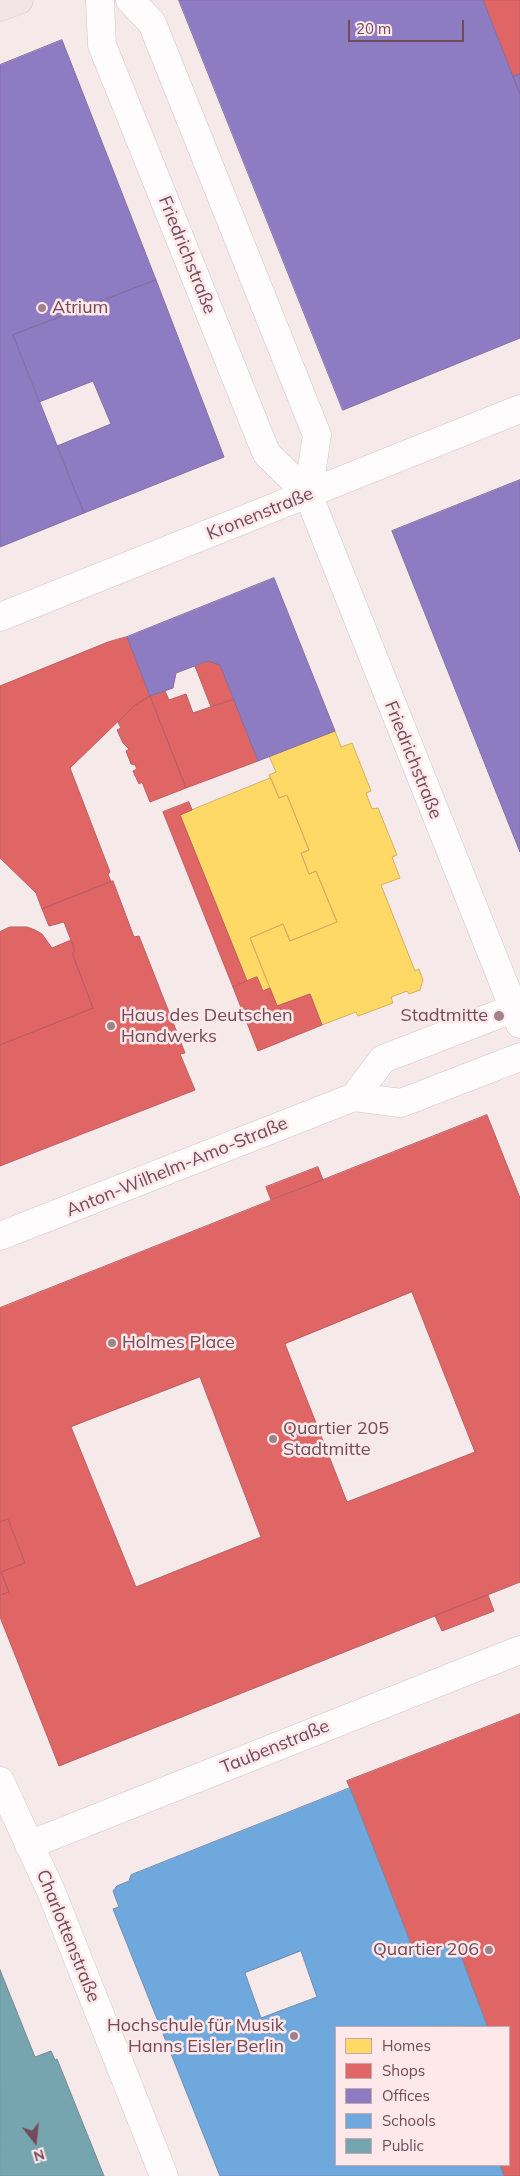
<!DOCTYPE html>
<html>
<head>
<meta charset="utf-8">
<style>
  body { margin:0 }
  #map { position:relative; width:520px; height:2176px; overflow:hidden; background:#f5e9ea; font-family:Mulish,sans-serif }
  canvas { display:block }
  .legend { position:absolute; left:335px; top:2026px; width:175px; height:140px; box-sizing:border-box; background:#fee8ea; border:1px solid #c6a9b0; margin:0; padding:6px 9px; list-style:none; font-size:15px; color:#724a58 }
  .legend li { display:flex; align-items:center; gap:10px; height:25px }
  .legend b { width:25px; border:1px solid #c6a9b0 }
  .north { position:absolute; left:10px; top:2116px; width:50px; height:50px; -webkit-text-stroke:4px #fee8ea; paint-order:stroke; rotate:164deg; font-size:14px; font-weight:700; line-height:20px; text-align:center; color:#724a58 }
  .north::after { content:''; display:block; margin:auto; width:18px; height:22px; background:#724a58; clip-path:polygon(50% 0,100% 100%,50% 72%,0 100%) }
  .scale { position:absolute; left:348px; top:20px; width:116px; height:22px; box-sizing:border-box; border:2px solid #724a58; border-top:0; padding-left:6px; font-size:15px; line-height:18px; white-space:nowrap; color:#724a58; -webkit-text-stroke:4px #fee8ea; paint-order:stroke }
</style>
</head>
<body>
<div id="map">
<canvas width="520" height="2176"></canvas>
<ul class="legend">
<li><b style="height:14px;background:#ffd966"></b>Homes</li>
<li><b style="height:14px;background:#e06666"></b>Shops</li>
<li><b style="height:14px;background:#8e7cc3"></b>Offices</li>
<li><b style="height:14px;background:#6fa8dc"></b>Schools</li>
<li><b style="height:14px;background:#76a5af"></b>Public</li>
</ul>
<div class="north">N</div>
<div class="scale">20 m</div>
</div>
<script>
const ctx = document.querySelector('canvas').getContext('2d');
ctx.lineJoin = 'round';
function fill(path, color) {
  ctx.fillStyle = color;
  ctx.fill(path, 'evenodd');
}
function trace(path, color, width, dash) {
  ctx.strokeStyle = color;
  ctx.lineWidth = width;
  ctx.lineCap = dash ? 'butt' : 'round';
  ctx.setLineDash(dash || []);
  ctx.stroke(path);
}
function write(font, color, halo, rows, align = 'center') {
  ctx.font = font + ' Mulish,sans-serif';
  ctx.lineWidth = 5;
  ctx.setLineDash([]);
  ctx.textBaseline = 'middle';
  ctx.strokeStyle = halo;
  ctx.fillStyle = color;
  for (const [text, x, y, turn = 0] of rows) {
    ctx.save();
    ctx.translate(x, y);
    ctx.rotate((+turn || 0) * Math.PI / 180);
    ctx.textAlign = isNaN(turn) ? turn : align;
    if (halo) ctx.strokeText(text, 0, 0);
    ctx.fillText(text, 0, 0);
    ctx.restore();
  }
}
const homes = new Path2D(`
  M335,731L341,747L352,743L371,791L366,793L372,809L378,808L397,855L392,857L400,878L381,885L415,971L419,969L423,980L420,990L409,994L407,991L391,997L393,1003L358,1016L356,1012L322,1025L310,994L277,1006L250,938L283,924L290,941L337,922L316,871L309,874L301,853L309,850L287,795L279,798L269,775L276,772L269,756Z
  M271,778L279,798L287,795L309,850L301,853L309,874L316,871L337,922L290,941L283,924L250,938L270,988L263,991L257,977L247,981L180,815Z`);
fill(homes, '#ffd966');
trace(homes, '#d5ae62', 1);
const shops = new Path2D(`
  M483,0H520V74L513,77Z
  M127,637L150,696L134,706L70,768L110,872L108,874L111,882L42,909L36,893L0,858V686L108,642Z
  M208,661L220,665L234,699L211,707L195,666Z
  M165,691L169,700L186,694L193,713L234,699L258,761L186,788L150,696Z
  M150,696L186,788L150,802L142,782L139,784L133,771L137,769L135,765L131,764L126,751L129,749L123,743L117,730L121,728L118,722L134,706Z
  M189,802L192,810L180,815L247,981L233,987L163,812Z
  M113,881L134,937L139,936L185,1053L180,1054L195,1090L0,1166V1045L93,1008L72,953L75,951L64,922L49,926L42,909Z
  M10,927H27L35,930L42,934L52,948L71,940L75,951L72,953L93,1008L0,1045V932Z
  M257,977L263,991L270,988L277,1006L310,994L322,1025L258,1051L233,987Z
  M487,1115L520,1198V1582L59,1766L0,1617V1595L9,1592L1,1572L25,1563L8,1519L0,1522V1308ZM412,1292L475,1452L347,1502L285,1344ZM200,1377L261,1537L136,1587L71,1427Z
  M318,1167L323,1180L271,1200L266,1187Z
  M8,1519L25,1563L1,1572L9,1592L0,1595V1522Z
  M488,1595L494,1611L442,1631L435,1616Z
  M520,1714V2176H504L500,2165H509V2027H485L487,2026L456,1943L416,1957L347,1781Z`);
fill(shops, '#e06666');
trace(shops, '#bf5e62', 1);
const offices = new Path2D(`
  M179,0H483L520,94V338L343,410Z
  M62,40L156,280L13,335L84,513L0,547V65Z
  M520,74V94L513,77Z
  M156,280L224,457L84,513L57,446L111,424L93,381L39,402L13,335Z
  M520,480V852L392,531Z
  M274,578L335,731L258,761L220,665L208,661L176,673L173,688L150,696L127,637Z`);
fill(offices, '#8e7cc3');
trace(offices, '#866da3', 1);
const schools = new Path2D(`
  M350,1788L416,1957L456,1943L487,2026L336,2027V2165H500L504,2176H220L113,1909L119,1907L113,1891L117,1886L129,1881L131,1875ZM301,1951L317,1997L261,2018L245,1973Z`);
fill(schools, '#6fa8dc');
trace(schools, '#708cb4', 1);
const public = new Path2D(`
  M0,1970L35,2057L51,2051L55,2060L57,2059L104,2176H0Z`);
fill(public, '#76a5af');
trace(public, '#758a95', 1);
const minor = new Path2D(`
  M0,617L520,409
  M354,1097L383,1059L520,1006
  M0,1236L354,1097L401,1103L520,1057
  M0,1781L51,1891L164,2176
  M29,1845L520,1650`);
const tertiary = new Path2D(`
  M100,0L102,45L263,445L267,454L308,494L520,1024
  M130,0L152,23L317,435L308,494`);
const primary = new Path2D(`
  M0,7L19,0`);
trace(minor, '#d4c4c8', 29);
trace(tertiary, '#d4c4c8', 29);
trace(primary, '#d4c5ca', 29);
trace(minor, '#fefcfc', 28);
trace(tertiary, '#fefcfc', 28);
trace(primary, '#f1e5e6', 28);
for (const [x, y, r, color] of [
  [42,308,5,"#a0828b"],
  [499,1016,6,"#a0828b"],
  [111,1026,5,"#a0828b"],
  [112,1343,5,"#a0828b"],
  [273,1439,5,"#a0828b"],
  [489,1950,5,"#a0828b"],
  [294,2036,5,"#a0828b"]
]) {
  const dot = new Path2D();
  dot.arc(x, y, r, 0, 2 * Math.PI);
  ctx.fillStyle = color;
  ctx.fill(dot);
  trace(dot, '#fee8ea', 2);
}
write('18px', '#724a58', '#fee8ea', [
  ["Friedrichstraße",187,255,68],
  ["Kronenstraße",260,514,-22],
  ["Friedrichstraße",413,760,68],
  ["Anton-Wilhelm-Amo-Straße",177,1167,-22],
  ["Taubenstraße",275,1747,-22],
  ["Charlottenstraße",68,1936,68]
]);
write('18px', '#724a58', '#fee8ea', [
  ["Atrium",52,308],
  ["Haus des Deutschen",121,1016],
  ["Handwerks",121,1037],
  ["Stadtmitte",488,1016,"right"],
  ["Holmes Place",122,1343],
  ["Quartier 205",283,1429],
  ["Stadtmitte",283,1450],
  ["Quartier 206",479,1950,"right"],
  ["Hochschule für Musik",284,2026,"right"],
  ["Hanns Eisler Berlin",284,2047,"right"]
], 'left');
</script>
</body>
</html>
